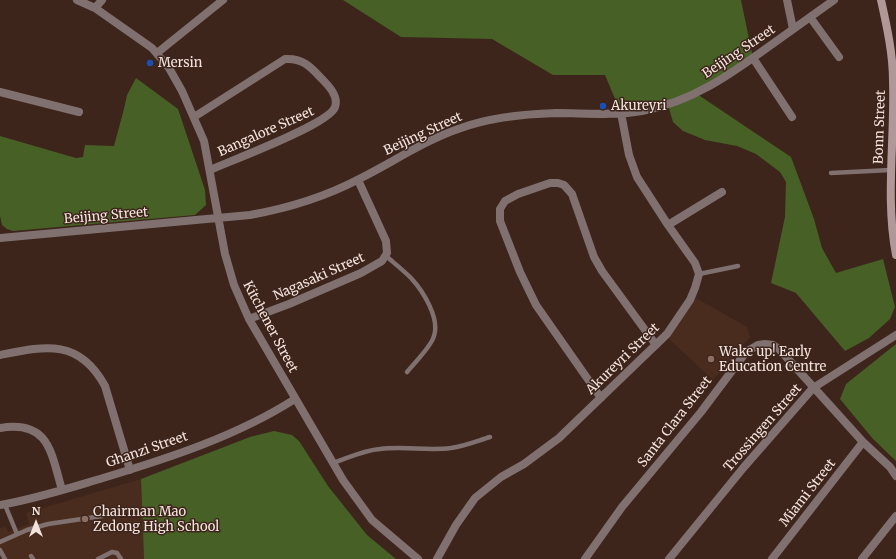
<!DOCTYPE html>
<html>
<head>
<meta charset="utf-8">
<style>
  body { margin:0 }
  #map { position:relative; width:896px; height:559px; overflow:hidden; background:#3d251c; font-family:Merriweather,serif }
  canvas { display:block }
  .north { position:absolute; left:16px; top:503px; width:40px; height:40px; -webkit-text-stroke:3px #3d251c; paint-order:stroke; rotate:0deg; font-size:11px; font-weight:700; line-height:16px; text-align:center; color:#f4e3dd }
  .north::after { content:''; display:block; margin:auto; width:14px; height:18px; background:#f4e3dd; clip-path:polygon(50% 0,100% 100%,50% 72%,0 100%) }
</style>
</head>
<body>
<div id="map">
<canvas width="896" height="559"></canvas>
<div class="north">N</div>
</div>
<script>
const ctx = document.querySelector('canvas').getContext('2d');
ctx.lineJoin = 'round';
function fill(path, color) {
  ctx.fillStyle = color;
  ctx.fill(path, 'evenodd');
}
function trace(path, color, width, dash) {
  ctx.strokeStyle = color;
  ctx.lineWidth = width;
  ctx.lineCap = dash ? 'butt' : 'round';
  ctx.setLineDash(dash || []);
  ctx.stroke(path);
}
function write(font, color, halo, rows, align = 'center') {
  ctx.font = font + ' Merriweather,serif';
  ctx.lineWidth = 3;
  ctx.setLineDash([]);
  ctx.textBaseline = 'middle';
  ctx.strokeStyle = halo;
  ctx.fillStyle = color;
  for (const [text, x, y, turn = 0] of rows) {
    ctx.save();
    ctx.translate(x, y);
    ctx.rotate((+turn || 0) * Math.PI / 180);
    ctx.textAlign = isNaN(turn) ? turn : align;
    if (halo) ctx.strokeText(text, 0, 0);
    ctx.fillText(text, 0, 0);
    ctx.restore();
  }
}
fill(new Path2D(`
  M696,298L747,327L750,337L713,380L667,337Z
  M141,479L144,559H0V528L6,527L8,532L29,524L26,513Z`), '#4a2c1f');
fill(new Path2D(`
  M343,0H741L753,58L697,94L791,157L814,219L822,248L836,273L883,259L895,307L890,319L869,338L845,351L796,293L771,283L785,217L786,182L780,172L756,154L737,146L705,140L683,131L673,122L668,105L621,113L605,75H553L492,39L401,37Z
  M136,78L178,109L205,190L206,205L195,215L13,231L7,229L2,225L0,216V136L76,158L83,157L85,145L114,146L124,109L127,95Z
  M896,344V461L873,439L840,399L846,384Z
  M274,431L292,435L299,441L328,486L367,535L396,559H144L141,479L250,437Z`), '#466025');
trace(new Path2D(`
  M831,173L890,170
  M386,256C394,263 403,270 411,278C423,291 440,318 434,336C431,347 415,362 407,372
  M699,274L738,266
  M333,463C348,458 364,450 380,449C404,446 428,451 451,448C465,446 477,441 490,437
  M5,505L17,534
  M0,542L27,530L48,524L102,516
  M0,550L5,559
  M31,556L33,559
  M98,559L112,552L117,553L121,559`), '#807170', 4.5);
trace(new Path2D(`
  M77,0L95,8L152,48L169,68L182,91L204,141L225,254L234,285L249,319L343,480L372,520L418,559
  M787,0L793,29
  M95,8L102,0
  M810,17L839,57
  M157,53L223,0
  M753,58L792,117
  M0,92L79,112
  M194,117L285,59C302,58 310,66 321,78C328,85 339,96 335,107C330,124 230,161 210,170
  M668,225L722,192
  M0,238L250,215C289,208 323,198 359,179C393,162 425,140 461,128C491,117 524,114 556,113C584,113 614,116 642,111C692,102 731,74 771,45C792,30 813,15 834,0
  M249,319L289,304L361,273L382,261L387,253L386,241L358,180
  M0,355C45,346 79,338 105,386L130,470
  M601,398L536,305L520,272L500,221V209L505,201L518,194L550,183H558L564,185L572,194L594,257L602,271L656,345
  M0,428C49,420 51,452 62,490
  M0,505C35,499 69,488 103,478C169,458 237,436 295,399
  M437,559L456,525L475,498L501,477L524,464L559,438L667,334L690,300L695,288L699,274L695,263L668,225L637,177L629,155L621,113
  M585,559L622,507L701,412L746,352L758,345L765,344L773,345L779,349L863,442L890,467L896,476
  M669,559L744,467L813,388L896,335
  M772,559L863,442
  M862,559L896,516`), '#807170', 8);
trace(new Path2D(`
  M881,0C887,27 893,54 893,81C895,140 885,197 896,255`), '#af9897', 8);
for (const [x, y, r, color] of [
  [150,63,4,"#1a4fb4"],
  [603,106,4,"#1a4fb4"],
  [711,359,4,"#8d6e63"],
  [85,519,4,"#8d6e63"]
]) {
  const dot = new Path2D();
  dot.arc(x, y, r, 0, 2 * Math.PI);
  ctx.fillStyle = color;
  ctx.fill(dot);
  trace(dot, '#3d251c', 1.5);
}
write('13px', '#f4e3dd', '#3d251c', [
  ["Beijing Street",739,52,-34],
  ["Bonn Street",880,127,-88],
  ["Bangalore Street",266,132,-24],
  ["Beijing Street",423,134,-25],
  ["Beijing Street",106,216,-5],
  ["Nagasaki Street",319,277,-24],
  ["Kitchener Street",270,327,62],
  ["Akureyri Street",623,359,-44],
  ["Santa Clara Street",675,422,-52],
  ["Trossingen Street",763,428,-49],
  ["Ghanzi Street",147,450,-19],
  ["Miami Street",808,493,-52]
]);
write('13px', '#f4e3dd', '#3d251c', [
  ["Mersin",158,63],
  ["Akureyri",611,106],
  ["Wake up! Early",719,352],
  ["Education Centre",719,367],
  ["Chairman Mao",93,512],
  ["Zedong High School",93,527]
], 'left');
</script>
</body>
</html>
